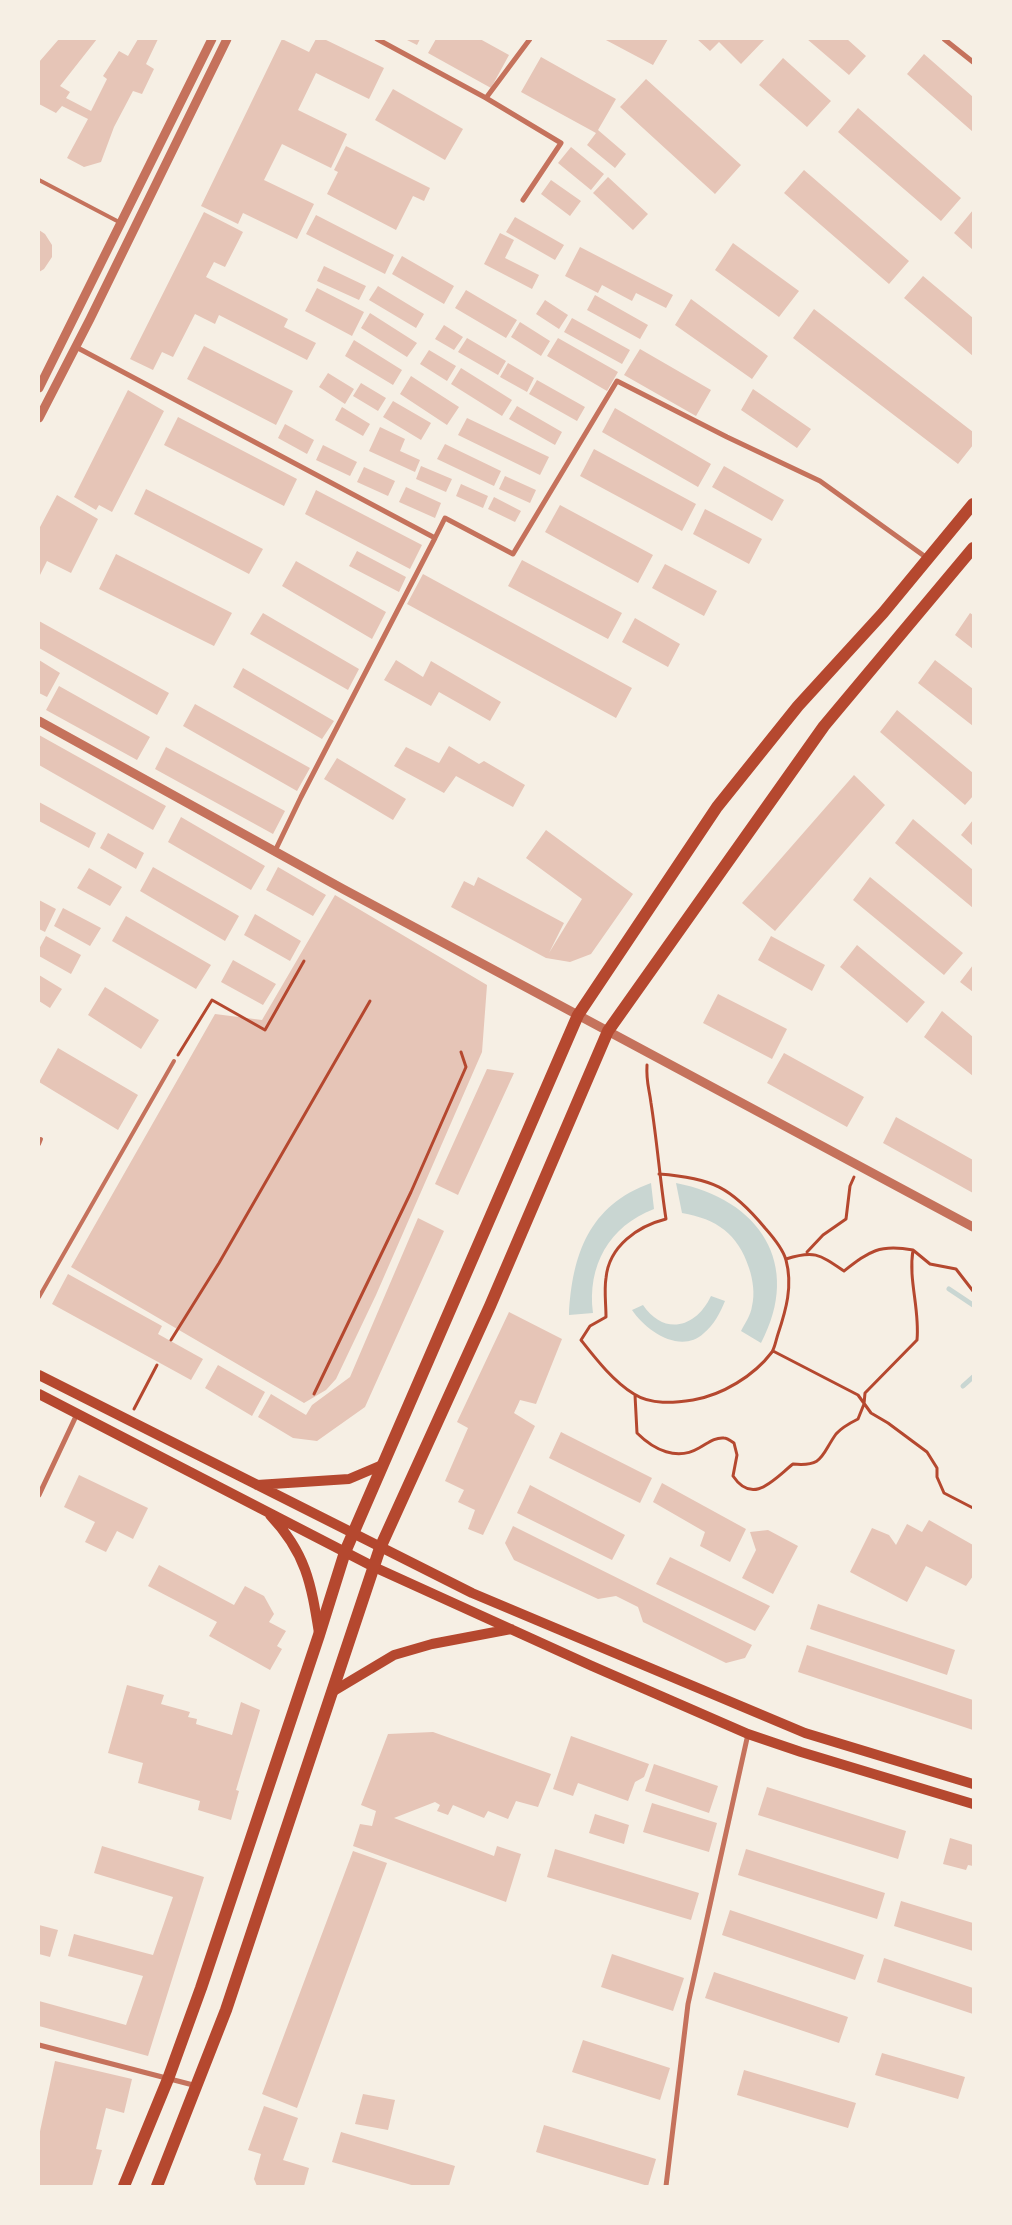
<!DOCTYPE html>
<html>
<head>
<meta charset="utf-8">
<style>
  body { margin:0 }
  #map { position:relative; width:1012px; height:2225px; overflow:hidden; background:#f6efe4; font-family:"Fira Sans",sans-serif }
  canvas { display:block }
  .frame { position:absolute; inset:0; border:40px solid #f6efe4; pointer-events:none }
</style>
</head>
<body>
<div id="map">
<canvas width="1012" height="2225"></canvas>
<div class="frame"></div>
</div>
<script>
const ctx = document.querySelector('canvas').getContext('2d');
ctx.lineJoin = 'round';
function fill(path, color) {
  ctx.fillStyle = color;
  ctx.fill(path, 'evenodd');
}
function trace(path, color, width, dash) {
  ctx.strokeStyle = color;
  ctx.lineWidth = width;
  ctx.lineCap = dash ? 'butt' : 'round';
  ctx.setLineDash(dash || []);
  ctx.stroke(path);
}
fill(new Path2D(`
  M651,1183L654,1209C609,1226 587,1266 593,1313L569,1315C572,1255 589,1205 651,1183Z
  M676,1183C759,1199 803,1264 761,1343L741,1331C745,1323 751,1315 752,1306C755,1294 753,1280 749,1268C738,1234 717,1219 682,1213Z
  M711,1296L725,1301C720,1313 714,1325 704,1333C681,1355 646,1331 632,1310L643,1305C664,1336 696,1328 711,1296Z`), '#c9d6d2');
trace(new Path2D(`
  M949,1289L973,1305
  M963,1386L973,1377`), '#c9d6d2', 5);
fill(new Path2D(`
  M59,39H97L60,86L70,92L66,98L91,111L107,79L103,76L119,51L128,56L138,39H158L146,64L154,69L142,94L133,91L114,127L101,162L84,167L67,158L88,119L62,106L56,113L39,104V62Z
  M282,39L309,52L316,39H324L384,68L369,99L316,73L298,110L347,134L331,168L282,144L264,180L314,204L297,239L243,213L238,224L201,206Z
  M405,39H420L417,45Z
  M436,39H480L509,55L491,88L428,53Z
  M604,39H668L653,65Z
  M697,39H765L741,64L719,42L710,51Z
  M807,39H847L866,56L849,75Z
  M924,54L973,97V132L907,74Z
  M541,57L616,99L598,130L626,154L615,168L587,145L596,133L521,92Z
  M783,58L831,101L807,127L759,85Z
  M646,79L741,165L715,194L620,107Z
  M393,89L463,129L445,160L375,120Z
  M858,108L961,198L941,221L838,132Z
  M346,146L430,188L424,201L413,196L396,230L327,194L338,172L334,170Z
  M571,147L604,174L591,190L558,163Z
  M804,170L909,261L889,284L784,193Z
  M608,177L648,214L633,230L593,193Z
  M551,180L581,201L570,216L541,194Z
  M973,210V250L954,233Z
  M204,212L243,232L225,267L214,262L206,277L288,319L284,327L316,343L307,360L219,315L215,324L195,314L173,357L162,352L153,370L130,359Z
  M316,215L394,255L385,274L306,234Z
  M515,217L564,245L555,260L506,232Z
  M39,230L45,234L52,245V257L44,269L39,272Z
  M500,233L514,240L505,258L539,275L532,289L484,264Z
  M733,243L799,291L779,317L715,270Z
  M580,247L673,295L666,308L636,293L632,301L602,285L598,293L565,276Z
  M402,256L454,286L444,304L392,274Z
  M324,266L366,286L359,300L317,281Z
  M923,276L973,318V356L904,298Z
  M378,286L424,314L416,328L369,300Z
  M317,288L364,312L352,336L305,311Z
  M466,290L517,320L506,338L455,308Z
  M595,295L648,325L640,339L587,310Z
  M691,299L768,356L752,379L675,325Z
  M545,300L568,315L559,329L536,314Z
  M814,309L973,432V445L958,464L793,338Z
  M370,313L417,343L407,357L361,328Z
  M572,318L630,350L622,364L564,332Z
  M520,322L550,341L541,356L511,337Z
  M444,325L463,337L454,350L435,339Z
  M467,338L506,361L498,375L458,352Z
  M558,338L618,372L607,391L547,356Z
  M354,340L402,370L393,385L345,356Z
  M204,346L293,391L276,425L187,379Z
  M640,349L711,390L696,416L624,375Z
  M429,350L456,366L447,381L420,364Z
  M508,363L534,378L527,392L500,377Z
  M461,368L512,400L502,416L451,384Z
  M328,373L354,389L345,404L319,387Z
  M411,376L459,407L447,425L400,394Z
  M537,380L585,407L577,421L529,394Z
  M361,383L386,398L378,411L353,396Z
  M753,389L811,429L797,448L741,410Z
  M128,390L164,411L112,512L99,505L96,510L74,497Z
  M393,401L431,423L421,440L383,417Z
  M517,406L562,432L555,445L509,419Z
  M342,407L370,424L363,436L335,420Z
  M615,408L711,464L698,487L602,432Z
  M178,417L297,479L284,506L164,445Z
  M467,418L549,457L540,475L458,435Z
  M285,424L314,440L307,454L278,438Z
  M380,427L405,439L400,451L420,460L415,472L369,451Z
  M445,444L501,471L494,486L437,459Z
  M323,445L357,462L350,476L316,460Z
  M594,449L696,504L682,531L580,476Z
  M421,466L452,479L446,492L416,479Z
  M724,466L784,500L772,521L712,487Z
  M364,467L395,481L388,496L357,482Z
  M505,476L536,490L530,503L499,489Z
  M461,484L488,496L483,508L456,496Z
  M406,487L441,503L435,518L399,502Z
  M146,489L263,549L249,574L134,514Z
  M316,490L422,545L410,569L305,514Z
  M57,495L98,519L71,573L47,561L39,577V529Z
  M494,497L521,511L515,522L488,509Z
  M560,505L653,555L638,583L545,532Z
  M705,509L762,539L749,564L693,534Z
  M357,551L406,577L399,592L349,566Z
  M116,554L232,613L214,646L99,589Z
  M522,560L622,613L608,639L508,586Z
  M296,561L386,612L372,639L282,586Z
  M665,564L717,591L704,616L652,588Z
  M423,574L632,688L616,718L407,604Z
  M263,613L359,669L348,690L250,634Z
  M970,613L973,615V649L955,635Z
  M635,618L680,644L668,667L622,642Z
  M39,621L169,693L157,715L39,648Z
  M39,660L60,673L47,697L39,693Z
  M396,660L423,677L431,661L501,702L490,721L439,692L431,706L384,680Z
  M935,660L973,689V726L918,683Z
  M243,668L334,721L322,739L233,687Z
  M59,686L150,737L137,760L46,710Z
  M195,704L310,768L297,791L183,726Z
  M897,710L973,773V796L965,805L880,732Z
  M39,735L166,806L153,830L39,765Z
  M449,746L479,764L484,761L525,785L513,807L456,776L444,793L394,766L406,747L439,763Z
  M166,747L285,811L273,834L155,769Z
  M337,758L406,799L393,820L324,779Z
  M854,775L885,805L775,931L742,903Z
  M39,802L96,833L89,848L39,821Z
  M181,817L265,866L251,890L168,842Z
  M913,819L973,870V908L895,843Z
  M973,820V846L961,835Z
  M546,830L633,894L591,954L570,962L546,958L451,907L464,881L474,886L478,877L564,923L549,953L582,899L526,858Z
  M108,833L144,853L136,869L100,848Z
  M153,867L239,916L225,941L140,891Z
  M278,867L326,895L313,916L266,890Z
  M89,868L122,887L110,906L77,888Z
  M870,877L963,953L944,975L853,900Z
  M335,895L487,985L482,1052L376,1295L336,1379L326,1390L304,1403L71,1267L215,1014L262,1020Z
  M39,900L56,909L45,932L39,929Z
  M63,908L101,928L90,946L54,926Z
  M255,914L301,941L290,961L244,935Z
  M126,916L211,965L196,989L112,941Z
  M46,936L81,955L71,974L39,956V949Z
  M771,936L825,965L812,991L758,960Z
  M857,945L925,1002L907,1023L840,967Z
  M233,960L276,984L263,1005L221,982Z
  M973,965V992L960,982Z
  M39,975L62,989L50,1008L39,1001Z
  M105,987L159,1020L141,1049L88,1015Z
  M718,994L787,1029L772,1059L703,1023Z
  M942,1011L973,1037V1076L924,1037Z
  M58,1048L138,1095L118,1130L39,1082Z
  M784,1053L864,1097L847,1127L767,1083Z
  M487,1069L514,1073L458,1195L435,1184Z
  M896,1117L973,1160V1193L883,1143Z
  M418,1218L444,1231L365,1407L317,1441L293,1438L258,1417L271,1394L306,1415L312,1405L350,1377Z
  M68,1274L162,1326L158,1334L203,1359L191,1380L52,1304Z
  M509,1312L562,1339L536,1404L520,1400L514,1413L535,1426L483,1535L468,1529L475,1510L458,1502L464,1490L445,1481L468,1428L457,1422Z
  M218,1365L265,1392L252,1416L205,1388Z
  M561,1432L652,1478L640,1503L549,1458Z
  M79,1475L148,1508L133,1539L117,1531L106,1552L85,1542L95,1522L64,1507Z
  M662,1483L746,1529L730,1562L700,1546L705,1532L653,1502Z
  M530,1485L625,1535L612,1560L517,1513Z
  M929,1520L973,1545V1576L966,1586L926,1566L907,1602L850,1572L872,1528L889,1535L896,1545L907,1524L922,1532Z
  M513,1526L752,1645L745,1658L726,1663L643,1622L638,1607L616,1596L598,1599L514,1560L505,1543Z
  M768,1530L798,1546L773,1594L742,1578L756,1550L750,1532Z
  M670,1557L770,1606L755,1631L656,1584Z
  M159,1565L234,1605L245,1586L264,1596L274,1614L269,1622L286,1631L277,1646L282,1649L270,1670L209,1636L217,1622L148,1586Z
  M818,1604L955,1650L947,1675L810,1629Z
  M807,1645L973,1700V1730L798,1672Z
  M127,1685L164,1695L161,1704L190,1712L188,1717L197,1719L196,1724L232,1735L241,1702L260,1710L236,1790L239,1791L231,1820L198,1810L200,1801L138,1783L143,1763L108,1753Z
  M433,1732L551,1774L538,1807L516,1801L508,1819L488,1811L484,1818L453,1805L448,1815L437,1811L440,1805L435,1802L394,1818L494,1856L497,1846L521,1854L506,1902L353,1846L360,1824L372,1826L376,1811L361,1805L388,1734Z
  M571,1736L649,1764L644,1777L635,1782L628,1801L578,1783L573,1796L553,1789Z
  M654,1764L718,1786L709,1813L645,1791Z
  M767,1787L906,1831L898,1859L758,1815Z
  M652,1803L717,1823L709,1852L643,1832Z
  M595,1814L629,1825L624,1844L589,1833Z
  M950,1838L973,1845V1866L968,1865L966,1870L943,1864Z
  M102,1846L204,1877L148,2056L39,2026V2001L126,2025L143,1976L68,1956L74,1934L153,1955L173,1897L94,1873Z
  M555,1849L699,1893L691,1920L547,1877Z
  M746,1849L885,1893L877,1919L738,1875Z
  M353,1851L387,1863L297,2108L262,2094Z
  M901,1901L973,1923V1951L894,1926Z
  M730,1910L864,1955L855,1980L722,1935Z
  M39,1925L58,1930L50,1957L39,1954Z
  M612,1954L684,1978L673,2011L601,1987Z
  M884,1958L973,1988V2014L877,1982Z
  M714,1972L848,2017L839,2043L705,1998Z
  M583,2040L670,2068L660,2100L572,2072Z
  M882,2053L965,2077L958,2099L875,2075Z
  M55,2061L132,2079L124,2113L106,2108L96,2149L102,2150L92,2186H39V2136Z
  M744,2070L856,2103L848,2128L737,2095Z
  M363,2094L395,2100L388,2130L355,2124Z
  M264,2106L298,2118L283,2160L309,2168L304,2186H257L254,2179L261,2154L248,2150Z
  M544,2125L656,2159L648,2186L536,2152Z
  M341,2132L455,2166L449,2186H415L332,2162Z`), '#e6c5b7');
trace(new Path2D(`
  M178,1055L212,1000L265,1030L304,961
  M647,1065C646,1082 649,1087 651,1103C657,1141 660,1180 666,1219C638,1226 609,1246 606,1278C604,1290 606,1304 606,1317L590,1326L581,1340C596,1359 613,1381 634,1394C651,1405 674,1403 693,1400C722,1395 754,1376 772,1352C775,1347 776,1340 778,1334C786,1310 793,1286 786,1260C783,1249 773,1237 765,1228C731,1187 712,1178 659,1174
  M913,1250L930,1264L956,1269L973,1291
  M807,1252L823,1235L846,1219L850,1186L854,1177
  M171,1340L219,1263L370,1001
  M773,1351L858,1395L871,1413L888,1423L927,1452L937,1468V1477L944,1493L973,1508
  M314,1394L411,1192L466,1067L461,1052
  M635,1395L637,1433C654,1450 677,1461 699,1448C707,1444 714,1437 724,1438C727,1438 731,1441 734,1443L737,1455L733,1476C753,1506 774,1479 793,1464C824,1467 821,1455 836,1434C842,1427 850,1423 858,1419L864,1404L865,1393L917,1340C920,1309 908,1280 913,1250C879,1244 870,1251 844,1271C819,1254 814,1250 786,1259
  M134,1409L157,1365`), '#b5482f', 3);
trace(new Path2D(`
  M39,180L119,222
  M39,1144L41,1139
  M39,1297L174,1061`), '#c5725c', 4);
trace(new Path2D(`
  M377,39L486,98L530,39
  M944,39L973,62
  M486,98L561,143L523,200
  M76,347L435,538L301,797L275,851
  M435,538L445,518L513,554L617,381L727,437L820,481L927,558
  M39,1495L77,1414
  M39,2045L197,2086
  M666,2186L688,2004L748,1734`), '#c5725c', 5);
trace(new Path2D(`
  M39,388L212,39
  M39,418L90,319L227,39
  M39,721L343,889L973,1227`), '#c5725c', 9);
trace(new Path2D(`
  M39,1375L472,1593L805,1733L973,1784
  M39,1394L374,1567L592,1666L748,1734L801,1752L973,1804
  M257,1485L349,1479L382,1465
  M270,1515C306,1553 311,1583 319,1633
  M332,1692L394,1655L432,1644L511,1629`), '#b5482f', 10);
trace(new Path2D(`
  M124,2186L168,2079L201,1988L319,1635L345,1552L578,1015L717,807L798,706L883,613L973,504
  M157,2186L226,2010L380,1548L490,1306L608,1031L824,726L973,548`), '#b5482f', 12);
</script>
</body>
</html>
